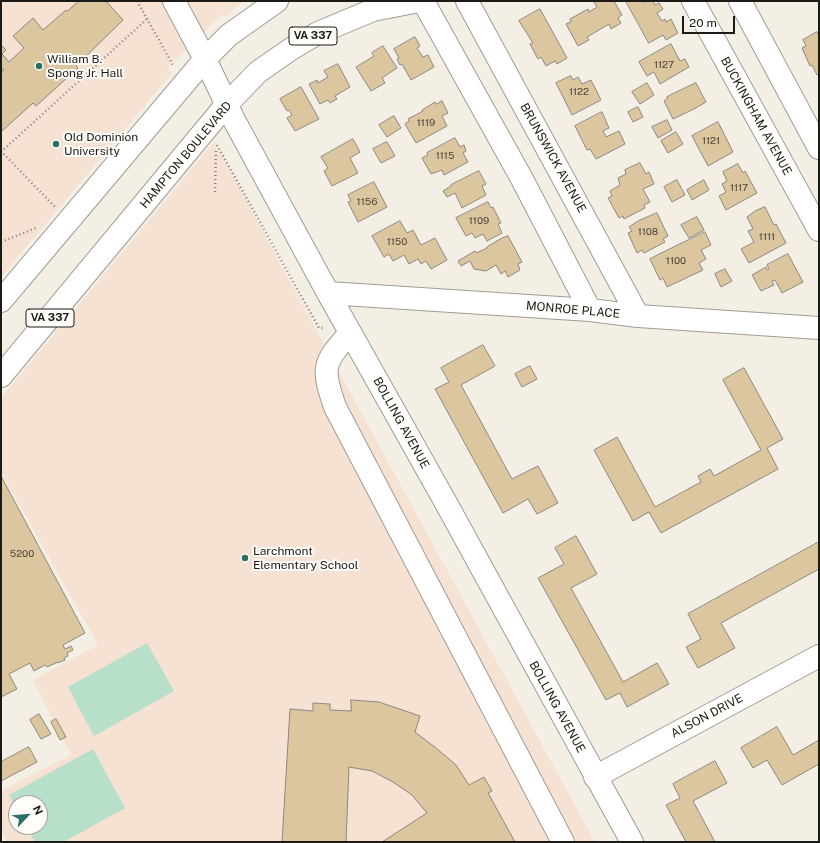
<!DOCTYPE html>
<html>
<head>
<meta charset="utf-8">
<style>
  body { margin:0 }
  #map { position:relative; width:820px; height:843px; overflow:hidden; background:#f4efe5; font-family:"Public Sans",sans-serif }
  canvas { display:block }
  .frame { position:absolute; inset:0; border:2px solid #1c1a17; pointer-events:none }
  .north { position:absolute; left:8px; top:795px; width:40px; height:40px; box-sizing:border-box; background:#fffdf9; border:1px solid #a4a29f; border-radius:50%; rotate:64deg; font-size:11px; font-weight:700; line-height:16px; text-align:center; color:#1c1a17 }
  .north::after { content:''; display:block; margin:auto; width:14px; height:18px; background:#297067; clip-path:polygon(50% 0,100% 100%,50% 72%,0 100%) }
  .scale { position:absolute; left:682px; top:16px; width:53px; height:18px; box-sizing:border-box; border:2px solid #1c1a17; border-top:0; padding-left:5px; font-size:12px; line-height:14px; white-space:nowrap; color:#1c1a17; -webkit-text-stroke:3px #fffdf9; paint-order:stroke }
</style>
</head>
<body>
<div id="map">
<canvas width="820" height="843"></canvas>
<div class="frame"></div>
<div class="north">N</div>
<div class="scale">20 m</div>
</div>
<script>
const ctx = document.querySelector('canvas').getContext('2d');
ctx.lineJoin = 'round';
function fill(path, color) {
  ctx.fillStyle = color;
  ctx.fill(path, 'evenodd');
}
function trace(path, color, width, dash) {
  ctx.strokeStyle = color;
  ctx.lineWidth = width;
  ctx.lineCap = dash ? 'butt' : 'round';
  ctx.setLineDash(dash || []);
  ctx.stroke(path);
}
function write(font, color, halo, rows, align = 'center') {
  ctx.font = font + ' "Public Sans",sans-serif';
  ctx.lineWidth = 4;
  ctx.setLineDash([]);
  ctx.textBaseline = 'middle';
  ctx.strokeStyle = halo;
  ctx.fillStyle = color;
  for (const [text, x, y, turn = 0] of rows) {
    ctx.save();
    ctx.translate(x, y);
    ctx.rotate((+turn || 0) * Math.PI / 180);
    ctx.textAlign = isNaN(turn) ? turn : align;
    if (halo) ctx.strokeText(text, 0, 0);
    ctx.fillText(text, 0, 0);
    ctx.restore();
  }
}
fill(new Path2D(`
  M1,1H244L225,17L223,14L168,67L172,73L1,277Z
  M215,141L269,243L595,842H7L1,830V791L71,755L33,680L98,645L1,472V398ZM16,803H40V827H16Z`), '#f6e2d2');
fill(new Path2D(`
  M147,643L174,691L94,736L68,687Z
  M93,749L125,808L64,842H35L26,827H40V803H16V808L9,795Z`), '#b7dfca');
const building = new Path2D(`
  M79,1H106L123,20L76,66L78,68L36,106L33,103L2,131L1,129V72L4,70L1,67V45L6,50L2,54L9,62L24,48L13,36L33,18L43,30L66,10L67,11Z
  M596,1H614L622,15L618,18L621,23L611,29L609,24L587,37L589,40L578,46L566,24L571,22L570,19L588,9L589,12L597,7L594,2Z
  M626,1H641L642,2L653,1L655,5L659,3L663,9L657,13L662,21L665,19L666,22L671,19L678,33L666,40L663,35L649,43Z
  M540,9L567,58L557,64L555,61L546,66L541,57L538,59L530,44L533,43L519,21Z
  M817,32L819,36V74L817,75L812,65L810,66L802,48L806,46L803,40Z
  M415,37L420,46L417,48L423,57L428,55L434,67L411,80L402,64L400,65L397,59L399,58L394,49Z
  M671,44L680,61L685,59L689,67L660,84L654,72L647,76L639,62Z
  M383,46L397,68L382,78L385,83L371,91L356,67L374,56L372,53Z
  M338,64L350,87L335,96L337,99L330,103L328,100L320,104L309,84L317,80L318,83L328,77L324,71Z
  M571,76L573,80L578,77L582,84L591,80L601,100L572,115L556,83Z
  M647,83L654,95L640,104L632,92Z
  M696,83L706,102L694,109L673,119L664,101L668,98L667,97Z
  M301,87L319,119L295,131L287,118L292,115L289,110L287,111L280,99Z
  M442,101L448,113L442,116L447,126L416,143L405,124L409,121L408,119L423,111L422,110L435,102L436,104Z
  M638,107L643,117L633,122L628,112Z
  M602,112L609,128L603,131L606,137L619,131L625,144L596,159L590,149L587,150L575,126Z
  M394,116L401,128L387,137L379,125Z
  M667,120L672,130L658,138L652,127Z
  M718,122L733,152L708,166L692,136Z
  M676,132L683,144L668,153L661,141Z
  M455,138L460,147L464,145L466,151L463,153L468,162L444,175L442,170L431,174L422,158L428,155L427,153Z
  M353,139L360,152L350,158L358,173L332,186L324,171L328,168L321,157Z
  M387,142L395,156L381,163L373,149Z
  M640,163L646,174L649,172L654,184L643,189L650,202L644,205L645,208L624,219L623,216L619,218L608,198L612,196L610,191L620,185L618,178L626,174L625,170Z
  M738,164L743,173L745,171L757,193L726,210L719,196L726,192L722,184L727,181L723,172Z
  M479,171L486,184L482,186L486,195L462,208L455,193L447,197L443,191L451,186V185Z
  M677,180L685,195L672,202L664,187Z
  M704,180L709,190L692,200L687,190Z
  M374,182L387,207L358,222L348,202L351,201L348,195Z
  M488,202L491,208L493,207L501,223L498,224L502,233L487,241L483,234L475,238L472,233L466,236L456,218Z
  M765,207L774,225L776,224L786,243L749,263L741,249L754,242L748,231L753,229L747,217L755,211Z
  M657,213L668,236L663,239L665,242L644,253L642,250L637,253L628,233L632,231L629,227L638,221Z
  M697,217L704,230L689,238L681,225Z
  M400,221L407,233L413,230L421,245L435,238L447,260L431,269L426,261L421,264L418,259L409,264L404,255L393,261L389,254L384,257L372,236Z
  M705,232L711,245L701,250L706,259L699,263L703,270L667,287L663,278L660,280L650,259Z
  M508,236L522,262L518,264L520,270L508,277L505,271L501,274L496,265L486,271L474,269L470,261L461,266L458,261L475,251L476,253L487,248V247L500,239Z
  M788,254L803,282L782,293L775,280L772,281L774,285L761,291L752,275L766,267L767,270L769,269L767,265Z
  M725,269L732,281L721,287L715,274Z
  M483,345L495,366L461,385L512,479L538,466L558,503L537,514L528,499L503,513L435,389L449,382L441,368Z
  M530,366L537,379L522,387L515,374Z
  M744,368L783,439L767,448L778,469L661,533L649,512L633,521L594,450L617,437L655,507L701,482L698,476L710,469L714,476L761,450L723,380Z
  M1,476L85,633L63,645L65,649L71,646L73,650L67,653L68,656L64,658L65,660L58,663V662L47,667L45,665L34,671L30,663L9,674L17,689L1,697Z
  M576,536L597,574L571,588L623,682L657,663L669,684L627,707L620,693L606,700L538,578L564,564L555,548Z
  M819,542V569L721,623L735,648L698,668L686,647L701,639L688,614Z
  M351,700L379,702L420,716L415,732L436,748L456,765L469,785L484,777L492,791L488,793L515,842H382L427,813L412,795L393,782L372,771L349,767L346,842H282L290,709L313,711V703L330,704V710L351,711Z
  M39,714L51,734L41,739L30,720Z
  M56,719L66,737L60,740L51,722Z
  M777,727L793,755L819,740V764L782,785L767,760L753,768L741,748Z
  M29,747L37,762L1,781V762Z
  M715,761L727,783L693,801L715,842H686L666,805L680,798L673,784Z`);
fill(building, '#dbc69f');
trace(building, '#8d887f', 1);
const minor = new Path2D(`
  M174,1L205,59L234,120L328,293L446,503L632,842
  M423,1L522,179L590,310
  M467,1L638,316
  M693,1L819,230
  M740,1L819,148
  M328,293L590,310L638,316L819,328
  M350,333C322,364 322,368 335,407L563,842
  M595,777L819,656`);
const major = new Path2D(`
  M1,301L205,59L229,35L277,1
  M1,376L226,105L258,72L291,49L318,33L373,10L419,1`);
trace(minor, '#a19c93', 24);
trace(major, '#a19c93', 24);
trace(new Path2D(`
  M137,1L174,67
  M217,145L319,328H324
  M1,151L56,208
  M1,152L147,19
  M215,192L216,149
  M1,242L36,228`), '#86827c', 2.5, [1, 3]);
trace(minor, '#fff', 22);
trace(major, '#fff', 22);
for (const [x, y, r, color] of [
  [39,66,4,"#297067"],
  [56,144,4,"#297067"],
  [245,558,4,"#297067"]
]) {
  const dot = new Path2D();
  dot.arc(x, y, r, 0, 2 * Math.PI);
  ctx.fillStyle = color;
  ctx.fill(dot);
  trace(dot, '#fffdf9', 1.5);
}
write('10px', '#4c4539', null, [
  ["1127",664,65],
  ["1122",579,92],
  ["1119",426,123],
  ["1121",711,141],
  ["1115",445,156],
  ["1117",739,188],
  ["1156",367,202],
  ["1109",479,221],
  ["1108",648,232],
  ["1111",767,237],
  ["1150",397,242],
  ["1100",676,261],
  ["5200",22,554]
]);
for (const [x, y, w] of [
  [313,36,48],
  [50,318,48]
]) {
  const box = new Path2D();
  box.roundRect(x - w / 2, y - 9, w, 18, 3);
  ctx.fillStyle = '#fffdf9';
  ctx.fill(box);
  trace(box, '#1c1a17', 1);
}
write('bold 11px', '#1c1a17', null, [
  ["VA 337",313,36],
  ["VA 337",50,318]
]);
write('12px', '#1c1a17', '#fffdf9', [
  ["William B.",47,59],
  ["Spong Jr. Hall",47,73],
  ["Old Dominion",64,137],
  ["University",64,151],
  ["Larchmont",253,551],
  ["Elementary School",253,565]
], 'left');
write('12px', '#1c1a17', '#fffdf9', [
  ["BUCKINGHAM AVENUE",756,116,61],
  ["HAMPTON BOULEVARD",186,155,-50],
  ["BRUNSWICK AVENUE",553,158,61],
  ["MONROE PLACE",573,310,5],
  ["BOLLING AVENUE",401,423,61],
  ["BOLLING AVENUE",557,707,61],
  ["ALSON DRIVE",707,716,-28]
]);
</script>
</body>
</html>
